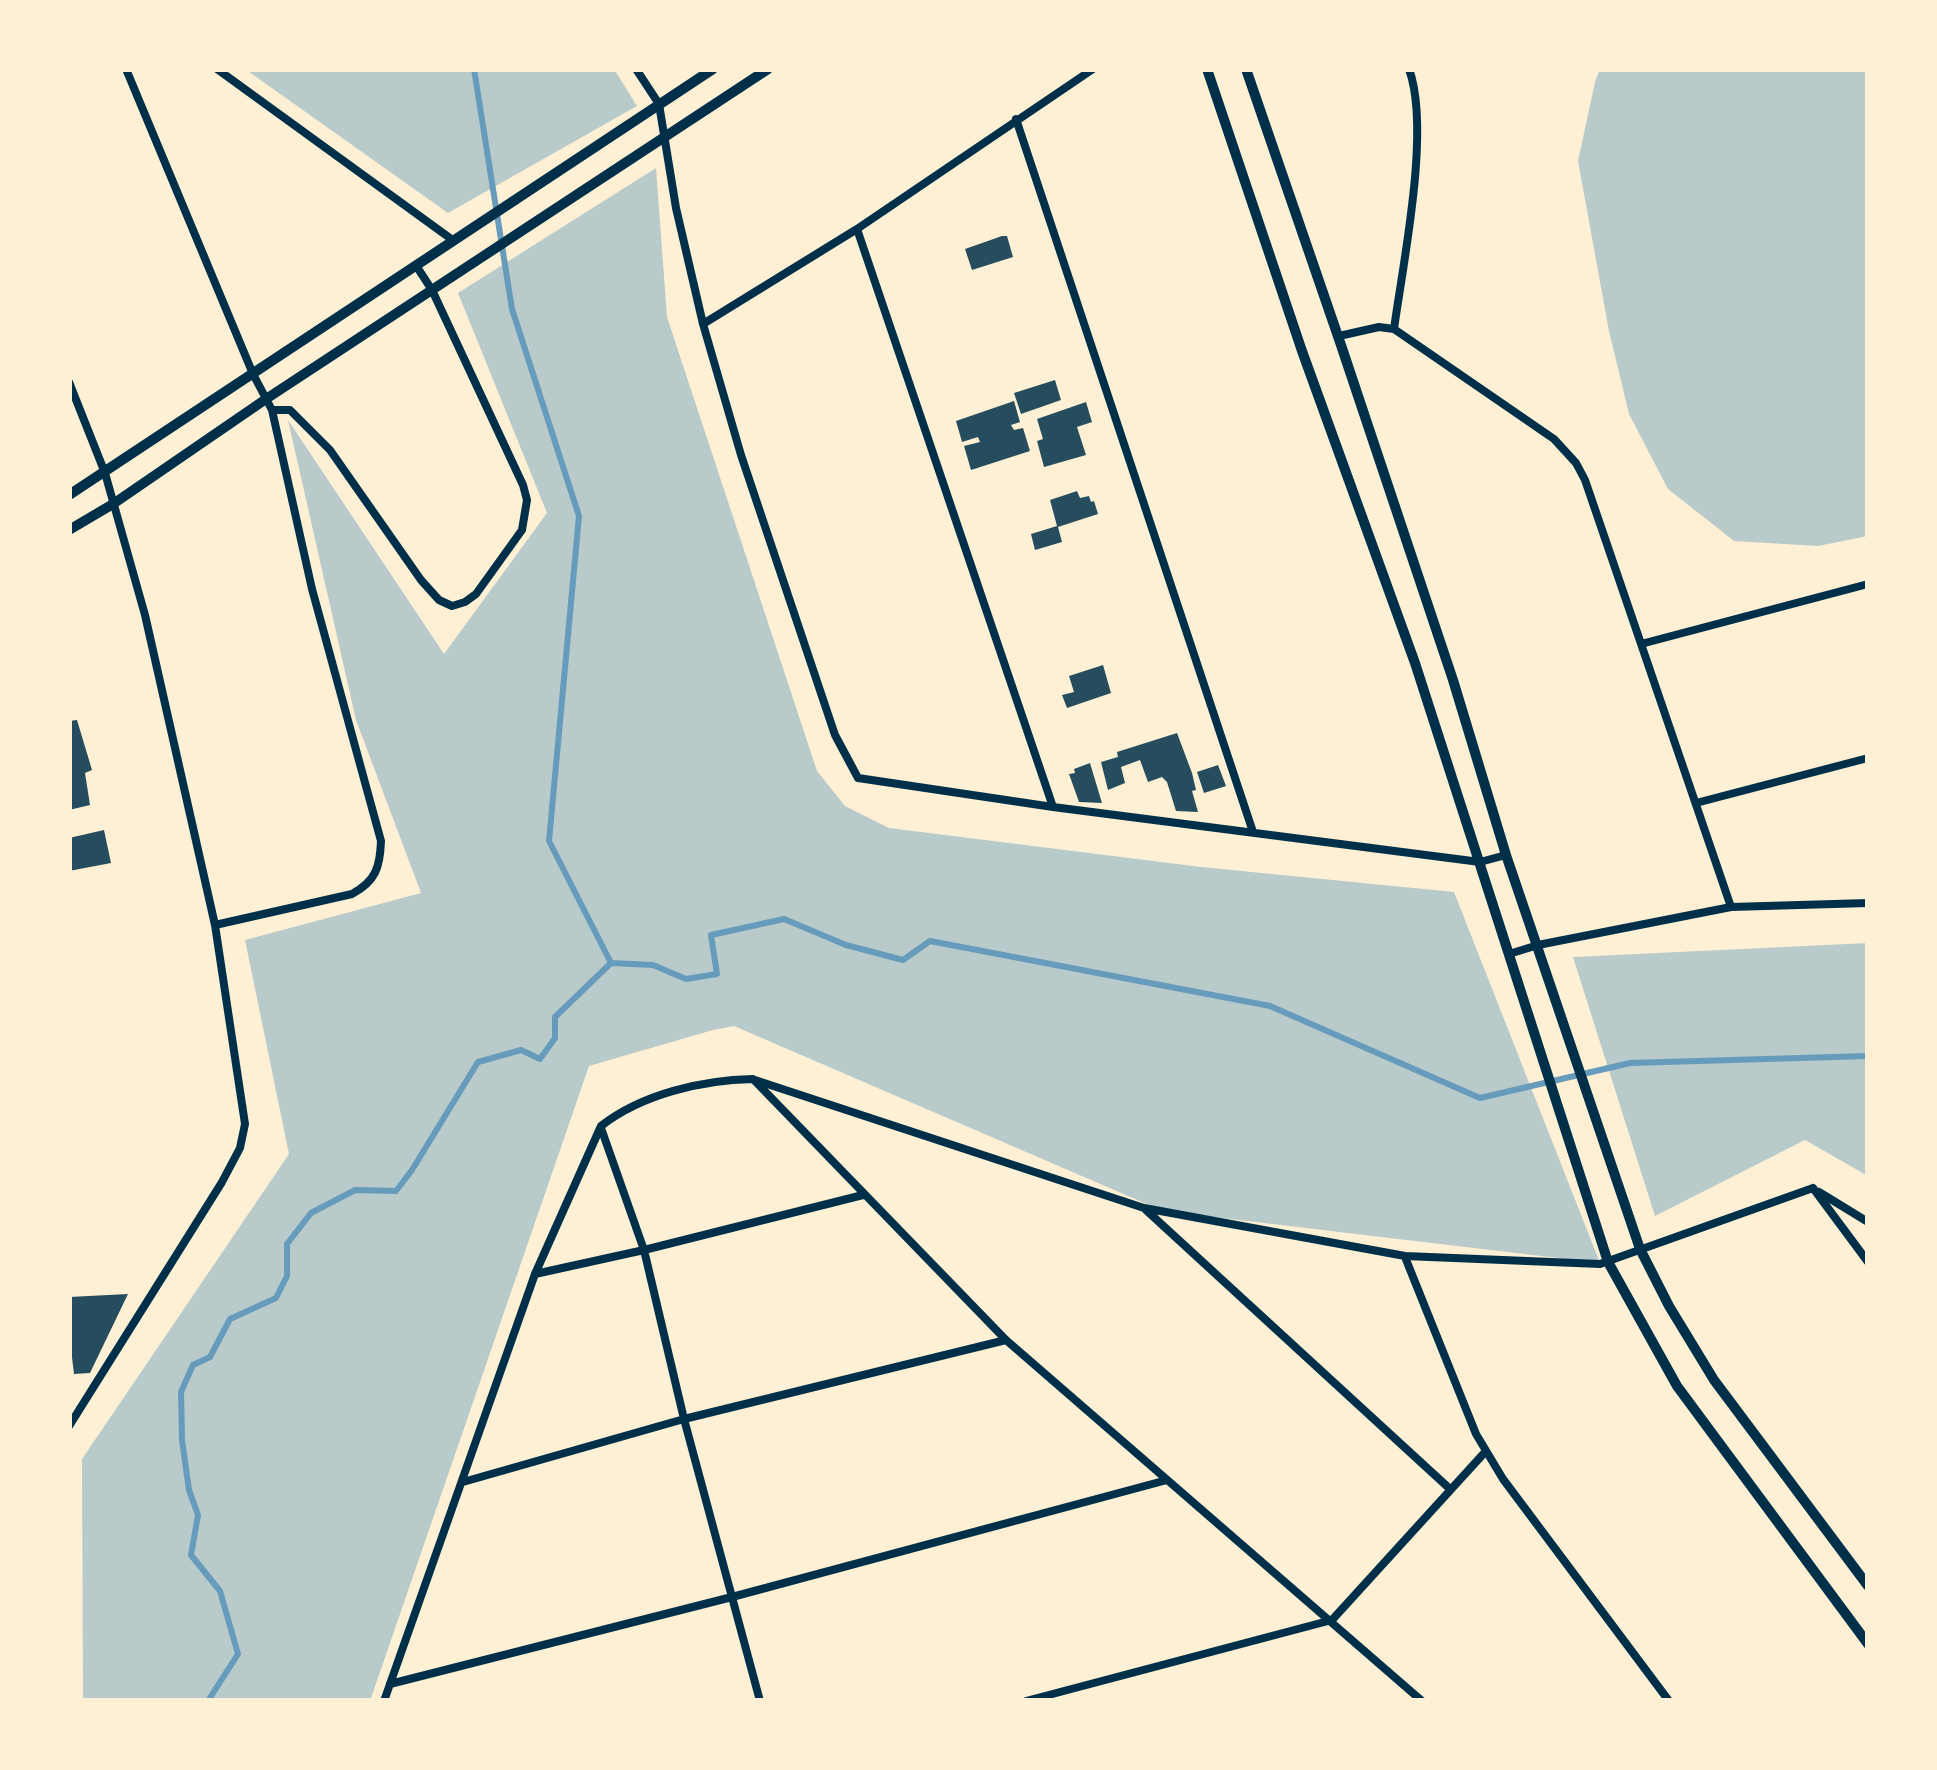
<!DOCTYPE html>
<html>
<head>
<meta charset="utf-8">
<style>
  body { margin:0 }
  #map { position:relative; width:1937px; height:1770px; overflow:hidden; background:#fdf0d5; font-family:"Asap Condensed",sans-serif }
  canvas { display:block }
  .frame { position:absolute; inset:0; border:72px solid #fdf0d5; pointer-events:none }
</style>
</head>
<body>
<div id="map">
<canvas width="1937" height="1770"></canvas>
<div class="frame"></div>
</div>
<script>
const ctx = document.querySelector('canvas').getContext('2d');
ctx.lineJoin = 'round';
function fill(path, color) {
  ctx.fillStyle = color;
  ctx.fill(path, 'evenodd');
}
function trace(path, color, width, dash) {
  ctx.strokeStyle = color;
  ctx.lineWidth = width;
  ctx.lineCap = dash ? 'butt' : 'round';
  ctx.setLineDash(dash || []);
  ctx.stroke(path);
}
fill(new Path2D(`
  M245,69H614L637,106L448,213Z
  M1600,69H1868V536L1818,546L1734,541L1668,489L1629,414L1609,331L1578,161L1595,82Z
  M656,168L667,317L817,771L845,806L889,828L1201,867L1454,892L1600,1263L1163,1211L734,1026L713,1030L589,1066L370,1701H83L82,1459L289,1154L245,940L421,893L356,720L288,420L444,654L547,513L458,293Z
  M1868,943V1176L1805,1140L1655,1216L1573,957Z`), '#b9caca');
trace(new Path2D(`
  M474,69L512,309L579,516L549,841L611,963
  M208,1701L238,1654L220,1591L191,1555L198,1515L189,1490L182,1440L181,1392L193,1365L210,1357L230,1319L276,1298L287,1276V1244L311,1213L355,1190L396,1191L412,1170L478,1062L521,1050L540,1059L555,1038V1017L611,963L653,965L686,979L717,974L711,935L784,919L846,945L903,960L930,941L1270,1006L1480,1098L1630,1063L1868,1056`), '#669bbc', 6);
fill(new Path2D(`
  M1002,236H1007L1013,257L972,270L965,249Z
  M1055,380L1061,400L1021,414L1014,393Z
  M1014,401L1020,422L1011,425L1014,430L1023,428L1030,451L971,470L964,446L980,442L978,437L962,442L956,421Z
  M1086,402L1092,422L1077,427L1086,455L1044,467L1037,441L1043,439L1037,419Z
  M1077,491L1080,498L1089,496L1091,502L1094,501L1098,514L1058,527L1062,542L1035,550L1031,534L1057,526L1050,500Z
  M1103,665L1111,693L1067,708L1062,695L1074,692L1069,676Z
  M77,720L92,770L85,773L90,805L69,810V721Z
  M1177,733L1192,773L1196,790L1192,791L1198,812L1176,811L1167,782L1162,777L1148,782L1140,760L1121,767L1125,783L1108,790L1101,762L1118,757L1117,752Z
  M1090,763L1102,803L1079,802L1069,774L1075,773L1074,769Z
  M1218,765L1226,786L1204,793L1197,772Z
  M104,830L111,863L69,871V838Z
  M128,1294L90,1373L74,1374L69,1333V1297Z`), '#264d5e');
trace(new Path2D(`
  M126,69L253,374L272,410L312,589L381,841C380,867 376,881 352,894L215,925
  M217,69L454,241
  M636,69L659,104L676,208L703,324L741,455L835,735L858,778L1053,807L1480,862L1506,855
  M1016,119L1253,832
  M857,229L1053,807
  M703,324L857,229L1093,69
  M1394,329C1403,263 1431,129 1409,69
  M1339,336L1379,327L1394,329L1554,439L1576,463L1585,480L1731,907
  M69,382L105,473L145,615L215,925L245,1124L240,1148L222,1182L69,1426
  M272,410H290L330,450L421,580L439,600L452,606L465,602L476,594L522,530L527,500L523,485L432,290L417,267
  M1641,644L1868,584
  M1696,803L1868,758
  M1509,954L1538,945L1731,907L1868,903
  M755,1080L1144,1208L1405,1256L1600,1264L1813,1188
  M601,1128L644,1250L684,1419L760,1701
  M1813,1188L1868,1262
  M1819,1192L1868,1222
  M1146,1210L1450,1489
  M1405,1257L1476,1434L1503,1479L1669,1701
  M535,1274L644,1250L863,1195
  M463,1482L684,1419L1006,1340
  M390,1684L732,1597L1167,1480
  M384,1701L535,1274L601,1126C642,1094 702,1080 753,1079L1006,1340L1422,1701
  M1026,1701L1332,1620L1486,1451`), '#003049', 8);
trace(new Path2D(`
  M69,495L713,69
  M69,530L113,504L266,399L768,69`), '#003049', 10);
trace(new Path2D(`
  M1207,69L1302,351L1415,663L1608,1262L1677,1386L1868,1644
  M1246,69L1342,348L1453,680L1506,855L1640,1249L1669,1306L1714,1380L1868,1586`), '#003049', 10);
</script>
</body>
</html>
